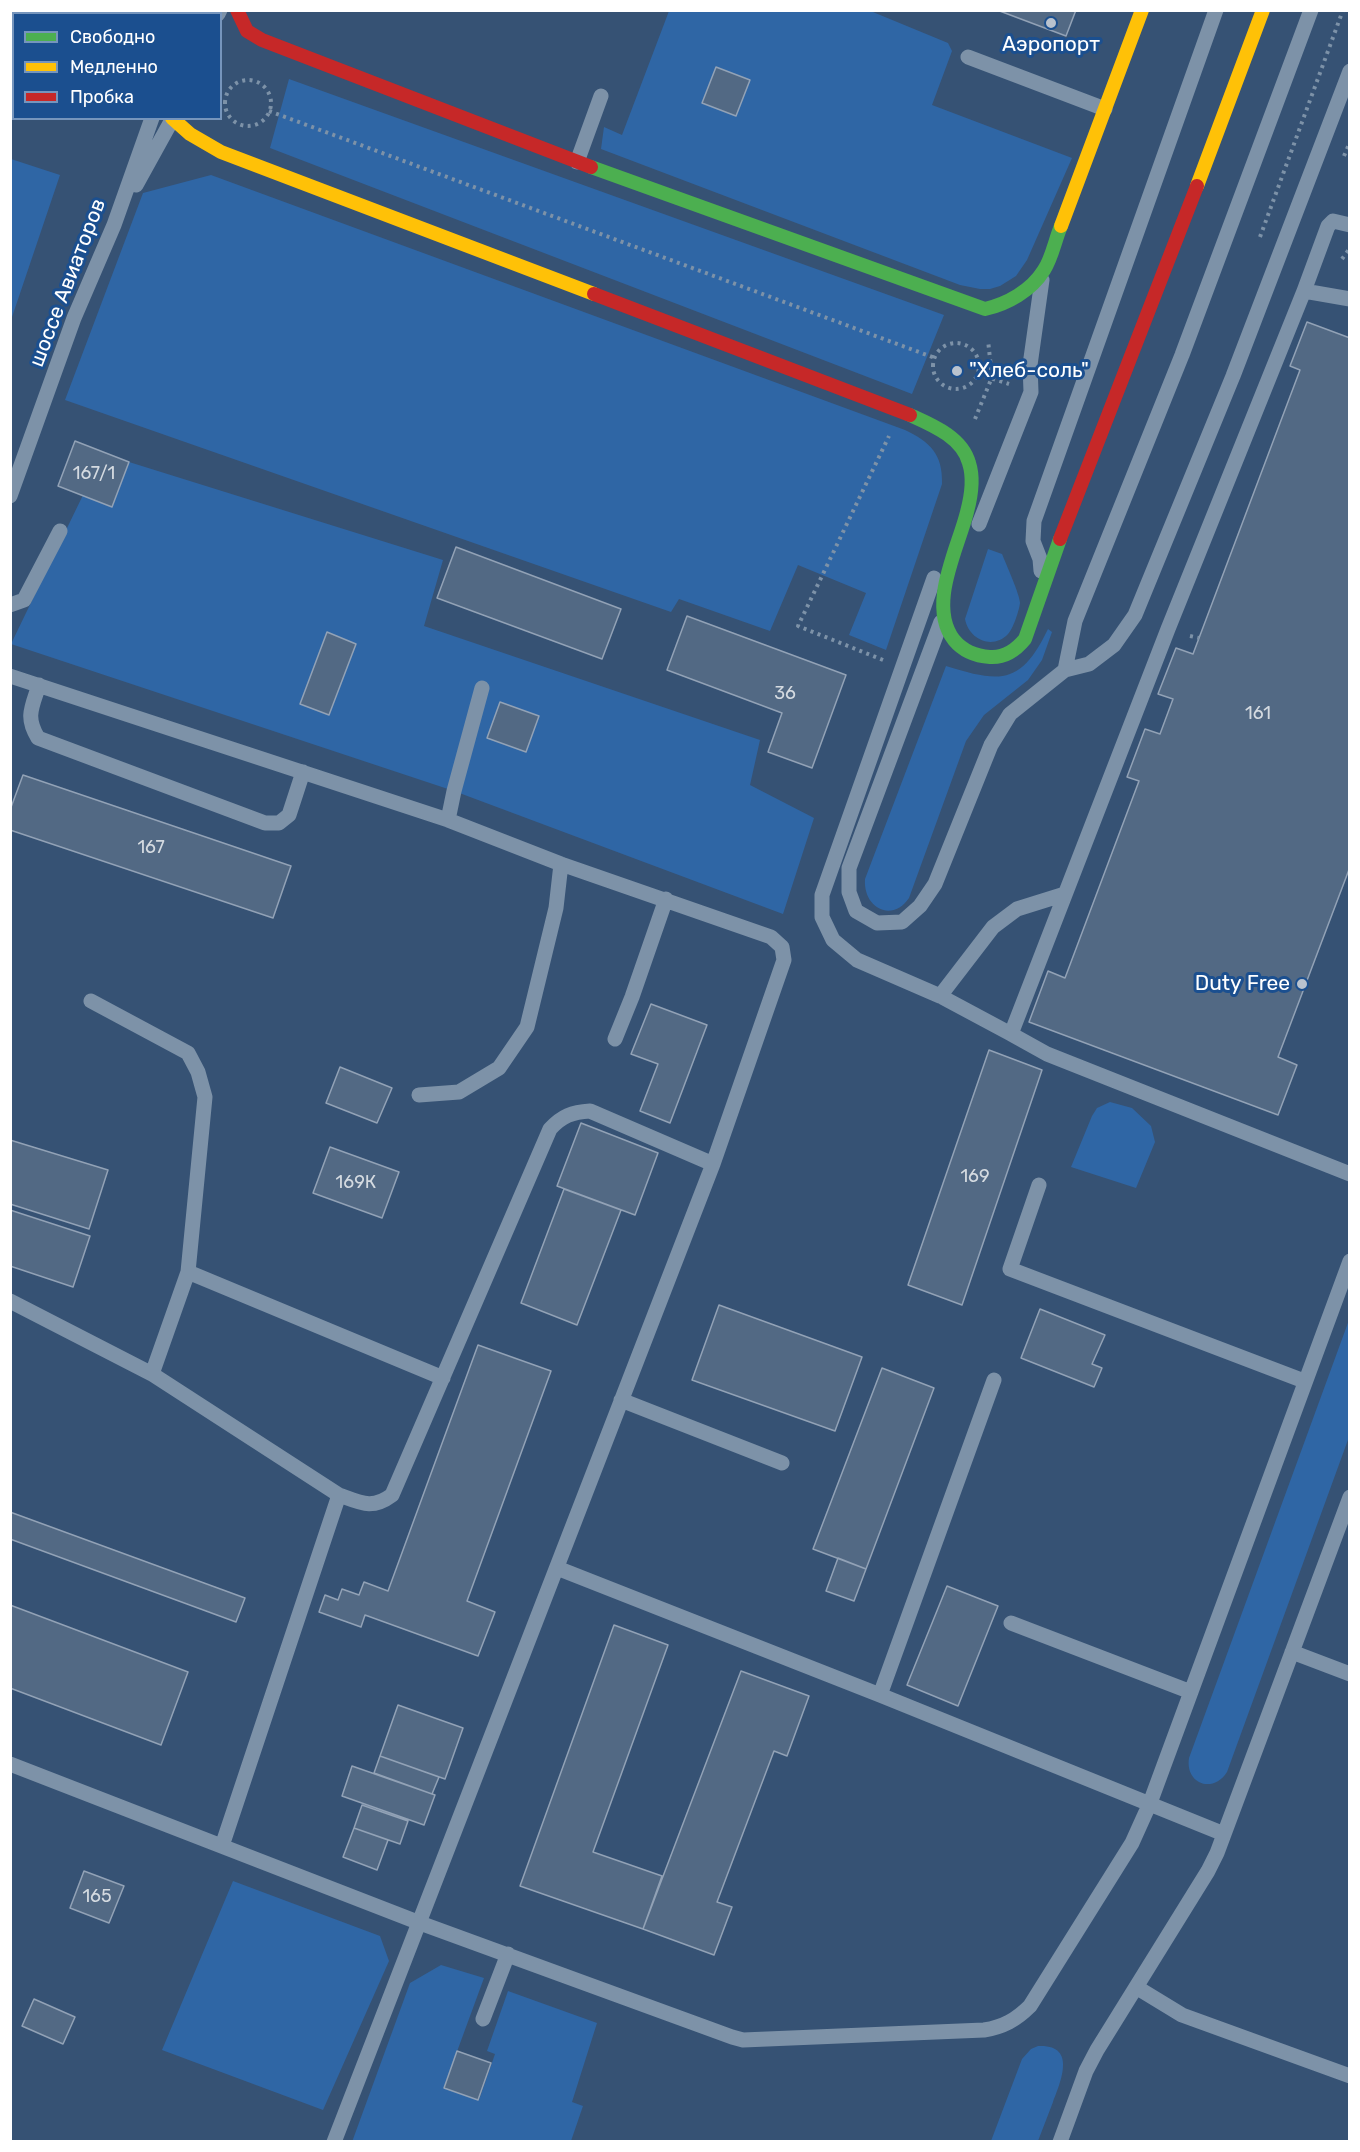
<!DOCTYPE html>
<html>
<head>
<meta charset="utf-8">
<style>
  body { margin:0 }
  #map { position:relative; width:1360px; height:2152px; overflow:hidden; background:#365274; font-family:Rubik,sans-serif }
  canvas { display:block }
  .frame { position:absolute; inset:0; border:12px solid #fff; pointer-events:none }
  .legend { position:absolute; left:12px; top:12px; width:210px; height:108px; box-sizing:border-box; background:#1b4f8f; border:2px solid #7695bc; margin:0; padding:8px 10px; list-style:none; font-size:18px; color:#fff }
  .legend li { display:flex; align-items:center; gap:12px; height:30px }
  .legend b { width:30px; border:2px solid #7695bc }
</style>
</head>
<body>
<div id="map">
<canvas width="1360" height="2152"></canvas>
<div class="frame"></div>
<ul class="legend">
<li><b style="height:8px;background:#4caf50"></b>Свободно</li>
<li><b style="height:8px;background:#ffc107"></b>Медленно</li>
<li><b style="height:8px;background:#c62828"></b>Пробка</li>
</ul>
</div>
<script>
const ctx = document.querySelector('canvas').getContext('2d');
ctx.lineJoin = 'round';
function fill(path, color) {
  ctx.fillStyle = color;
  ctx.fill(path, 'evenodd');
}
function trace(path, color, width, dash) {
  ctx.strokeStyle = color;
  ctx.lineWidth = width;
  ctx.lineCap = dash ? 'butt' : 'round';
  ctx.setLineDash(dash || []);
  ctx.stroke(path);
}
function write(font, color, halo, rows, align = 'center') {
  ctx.font = font + ' Rubik,sans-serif';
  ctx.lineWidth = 6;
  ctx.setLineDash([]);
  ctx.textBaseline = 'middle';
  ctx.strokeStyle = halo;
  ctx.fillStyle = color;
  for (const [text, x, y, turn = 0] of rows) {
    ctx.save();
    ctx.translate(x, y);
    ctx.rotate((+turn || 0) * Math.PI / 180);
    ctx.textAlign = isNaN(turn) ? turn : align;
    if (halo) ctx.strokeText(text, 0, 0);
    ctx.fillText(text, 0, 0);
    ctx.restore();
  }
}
fill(new Path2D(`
  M868,10L948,43L952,51L932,105L1072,158L1027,260L1016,276L1000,286L990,289H980L960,285L601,149L604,127L622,135L669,11Z
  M289,79L944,315L912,394L270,148Z
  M11,159L60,175L11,320L10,159Z
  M211,175L905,430C930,442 943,454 942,484L886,650L849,635L866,593L798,565L770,631L679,599L671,612L65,400L143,193Z
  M129,462L443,560L424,626L760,740L750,785L814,818L783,914L454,791L11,644L83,495L112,507Z
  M988,549L1002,554C1006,564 1020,595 1020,603C1019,611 1013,629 1008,634C993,650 969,640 965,619Z
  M1048,629L1052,632L1042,660L1028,680L984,715L966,741L909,898C892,923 863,908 865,879L946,666C1001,683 1021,685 1048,629Z
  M1110,1102L1132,1108L1151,1126L1155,1142L1136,1188L1071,1167L1092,1116L1097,1108Z
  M1349,1320V1437L1227,1772C1213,1794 1185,1784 1189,1758Z
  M233,1881L380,1936L389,1961L323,2110L162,2050Z
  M441,1965L484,1978L444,2087L479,2100L495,2054L487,2051L508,1991L597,2023L572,2102L583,2106L571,2141L352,2142L410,1983Z
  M1038,2046C1077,2044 1061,2081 1053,2102C1048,2115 1043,2128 1038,2141H991L1022,2059L1031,2049Z`), '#2f66a5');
const building = new Path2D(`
  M997,10H1076L1066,36Z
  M716,67L750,80L736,116L702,103Z
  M1307,322L1350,338V867L1278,1057L1297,1065L1278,1115L1029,1022L1048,971L1065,978L1139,781L1127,777L1145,729L1160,734L1173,699L1158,694L1176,648L1193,654L1300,370L1290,366Z
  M75,441L129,462L112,507L58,486Z
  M456,547L621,609L602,659L437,598Z
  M687,616L846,675L812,768L768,752L782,713L667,670Z
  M327,632L356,644L329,715L300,704Z
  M500,702L539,716L526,752L487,738Z
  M23,775L291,866L273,918L10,830V810Z
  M651,1004L707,1025L670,1123L640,1111L658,1064L631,1054Z
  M989,1050L1042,1070L962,1305L908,1285Z
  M340,1067L392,1088L377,1123L326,1103Z
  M581,1123L658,1153L635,1215L557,1186Z
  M10,1140L108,1170L89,1229L10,1204Z
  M330,1147L399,1172L382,1218L313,1193Z
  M564,1189L621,1210L577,1325L521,1303Z
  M10,1210L90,1236L73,1287L10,1266Z
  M719,1305L862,1357L835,1431L692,1380Z
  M1040,1309L1105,1335L1092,1364L1102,1368L1094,1387L1021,1358Z
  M478,1345L551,1371L467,1601L495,1612L478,1656L365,1615L361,1627L319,1612L325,1595L338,1600L342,1589L359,1595L364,1582L388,1591Z
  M882,1368L934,1388L866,1569L813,1549Z
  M10,1512L245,1598L236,1622L10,1539Z
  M838,1558L866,1569L854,1601L826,1591Z
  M947,1586L998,1606L958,1706L907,1685Z
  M10,1605L188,1672L161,1745L10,1688Z
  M614,1625L668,1645L593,1852L662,1876L643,1929L520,1886Z
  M741,1671L809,1696L787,1756L774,1751L717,1902L732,1907L714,1955L643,1929Z
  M398,1705L463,1728L445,1779L380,1756Z
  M380,1756L439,1777L432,1794L374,1773Z
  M352,1766L435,1795L424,1825L342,1796Z
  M362,1805L408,1821L400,1844L354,1828Z
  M354,1828L388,1840L377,1870L343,1857Z
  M84,1871L124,1886L109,1923L70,1908Z
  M34,1999L75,2017L63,2044L22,2026Z
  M457,2051L491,2063L478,2100L444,2088Z`);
fill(building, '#526984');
trace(building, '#92a2b6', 1.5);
trace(new Path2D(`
  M225 103a23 23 0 1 1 46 0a23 23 0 1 1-46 0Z
  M269,111L935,358
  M1344,156L1350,142
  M1260,237L1343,10
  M1342,259L1350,248
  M933 366a23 23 0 1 1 46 0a23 23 0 1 1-46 0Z
  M978,374L1009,384
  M975,419L992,377L988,340
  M1190,636L1199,638
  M883,660L798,626L889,436`), '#7d92a8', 4, [3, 4.5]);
trace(new Path2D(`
  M218,14L220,10
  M968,57L1105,109
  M577,162L601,96
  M136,185L173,118
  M1304,291L1350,299
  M10,496L74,318L114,225L152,118
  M979,524L1031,392L1030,365L1042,280
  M1041,571L1040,559L1033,541L1034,521L1216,10
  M934,578L822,895V917L833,940L857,960L940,996L1011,1034L1168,629L1304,291L1328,226L1333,221L1350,225
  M10,605L24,600L60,531
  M941,622L849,868V892L856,911L877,923L902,922L920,906L935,884L991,745L1010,714L1065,670L1089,664L1114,645L1135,615L1233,376L1350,71
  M1065,670L1075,621L1182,355L1311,10
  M10,676L448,820L561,864L771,937L782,947L784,960L713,1164L334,2142
  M39,685C32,707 25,717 38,738L265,823H279L289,815L303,772
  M448,820L454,791L482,688
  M940,996L993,927L1017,909L1065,894
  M91,1001L188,1053L198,1072L205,1097L188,1272L443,1378
  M1011,1034L1047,1054L1350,1174
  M615,1039L632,997L666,899
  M419,1095L459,1092L499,1068L527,1027L556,908L561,864
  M1039,1185L1010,1269L1304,1381
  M10,1301L152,1374L339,1495
  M152,1374L188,1272
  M621,1400L782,1463
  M557,1568L880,1695L1224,1834
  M1011,1623L1191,1692
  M1292,1652L1350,1674
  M880,1695L994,1380
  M10,1764L420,1923L732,2037L743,2040L984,2030C1003,2027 1016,2020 1030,2006L1132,1843L1150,1803L1350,1261
  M222,1846L339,1495C361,1503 372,1510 392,1495L550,1129C562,1116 572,1112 590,1111L713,1164
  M1136,1987L1182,2015L1350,2076
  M483,2019L508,1954
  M1060,2142L1086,2071L1097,2050L1208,1871L1217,1853L1350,1497`), '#7d92a8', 15);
trace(new Path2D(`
  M181,14L182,10
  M591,167L985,309C1007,304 1031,291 1044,270C1052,258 1055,240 1061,226
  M910,415C932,425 962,437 969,463C974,478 971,497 967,512C958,549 927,605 954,640C963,651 975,656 990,657C1004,658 1016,650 1025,639L1060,539`), '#4caf50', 14);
trace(new Path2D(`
  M172,118L190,134L221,152L594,294
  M1197,186L1263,10
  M1061,226L1142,10`), '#ffc107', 14);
trace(new Path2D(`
  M237,10L247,31L262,40L591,167
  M594,294L910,415
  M1060,539L1197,186`), '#c62828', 14);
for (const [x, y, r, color] of [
  [1051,23,6,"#b9c2ce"],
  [957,371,6,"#b9c2ce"],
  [1302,984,6,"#b9c2ce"]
]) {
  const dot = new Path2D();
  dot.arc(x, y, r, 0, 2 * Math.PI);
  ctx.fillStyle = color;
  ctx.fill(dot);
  trace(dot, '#1b4f8f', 2);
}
write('18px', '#d4dae0', null, [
  ["167/1",94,474],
  ["36",785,694],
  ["161",1258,714],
  ["167",151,848],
  ["169",975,1177],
  ["169К",356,1183],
  ["165",97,1897]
]);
write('21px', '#fff', '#1b4f8f', [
  ["Аэропорт",1051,45],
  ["\"Хлеб-соль\"",969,371,"left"],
  ["Duty Free",1290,984,"right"]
]);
write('21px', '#fff', '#1b4f8f', [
  ["шоссе Авиаторов",68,283,-69]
]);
</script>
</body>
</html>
